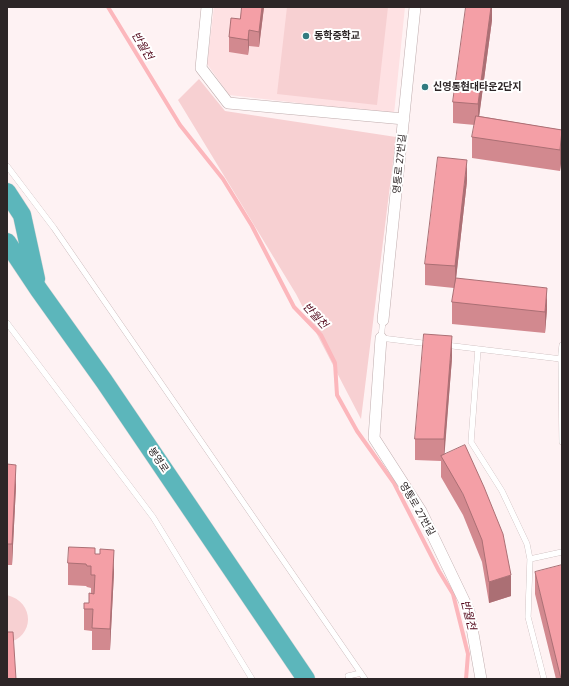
<!DOCTYPE html>
<html>
<head>
<meta charset="utf-8">
<style>
  body { margin:0 }
  #map { position:relative; width:569px; height:686px; overflow:hidden; background:#fef2f3; font-family:"Noto Sans",sans-serif }
  canvas { display:block }
  .frame { position:absolute; inset:0; border:8px solid #2d2627; pointer-events:none }
</style>
</head>
<body>
<div id="map">
<canvas width="569" height="686"></canvas>
<div class="frame"></div>
</div>
<script>
const ctx = document.querySelector('canvas').getContext('2d');
ctx.lineJoin = 'round';
function fill(path, color) {
  ctx.fillStyle = color;
  ctx.fill(path, 'evenodd');
}
function trace(path, color, width, dash) {
  ctx.strokeStyle = color;
  ctx.lineWidth = width;
  ctx.lineCap = dash ? 'butt' : 'round';
  ctx.setLineDash(dash || []);
  ctx.stroke(path);
}
function write(font, color, halo, rows, align = 'center') {
  ctx.font = font + ' "Noto Sans","Noto Sans KR",sans-serif';
  ctx.lineWidth = 4;
  ctx.setLineDash([]);
  ctx.textBaseline = 'middle';
  ctx.strokeStyle = halo;
  ctx.fillStyle = color;
  for (const [text, x, y, turn = 0] of rows) {
    ctx.save();
    ctx.translate(x, y);
    ctx.rotate((+turn || 0) * Math.PI / 180);
    ctx.textAlign = isNaN(turn) ? turn : align;
    if (halo) ctx.strokeText(text, 0, 0);
    ctx.fillText(text, 0, 0);
    ctx.restore();
  }
}
fill(new Path2D(`
  M214,7H405L394,114L229,95L207,64Z`), '#fee1e3');
fill(new Path2D(`
  M287,7H388L377,105L277,94Z
  M199,79L225,111L396,137L361,419L296,294L178,100Z
  M7,595C35,602 35,637 7,643Z`), '#f7d0d2');
trace(new Path2D(`
  M108,7L180,125L223,179L252,226L294,307L321,335L335,363L337,395L357,431L394,483L439,571L453,594L468,654L466,679`), '#fcb7bc', 4);
const service = new Path2D(`
  M7,166L54,228L365,679
  M383,320L381,338L430,344
  M7,323L153,517L252,679
  M445,345L561,359
  M562,345L561,354L562,442
  M478,349L471,442L502,491L527,544L530,559L562,552
  M530,559L528,617L544,679
  M348,676L361,673`);
const minor = new Path2D(`
  M207,7L201,68L228,103L404,119
  M383,320L415,7
  M381,338L374,438L421,511L469,611L481,679`);
const trunk = new Path2D(`
  M7,192L22,215L36,279
  M7,242L39,290L104,381L306,679`);
trace(service, '#bfacad', 6);
trace(minor, '#bfacad', 12);
trace(trunk, '#d5d4d4', 19);
trace(service, '#fff', 5.5);
trace(minor, '#fff', 11);
trace(trunk, '#5cb6bb', 18);
fill(new Path2D(`
  M264,7L259,47L249,46L248,55L229,52V37L240,19Z
  M492,7V20L479,116L562,130V155L560,171L472,158V137L475,125L453,123V102Z
  M467,181L456,278L547,309L545,333L452,324V302L454,288L425,285V264Z
  M452,358L444,454L511,596L489,603L482,562L463,515L441,477V461L415,460V439Z
  M7,464L16,486L12,565H7Z
  M95,554L114,572L110,650H92V631L84,630V603H89L91,593V588L87,587L86,586L68,585V563Z
  M535,572L562,679H556L535,594Z`), '#d2898f');
fill(new Path2D(`
  M262,7H264L259,47V32Z
  M491,7H492V20L478,125V104Z
  M249,30V46L248,55V40Z
  M562,133V155L560,171V150Z
  M467,160V181L455,288V266Z
  M547,288V309L545,333V312Z
  M452,336V358L444,461V439Z
  M16,465V486L12,565V544Z
  M114,550V572L110,650V629Z
  M511,575V596L489,603V582Z`), '#ab6f74');
const building = new Path2D(`
  M242,7H262L259,32L249,30L248,40L229,37L231,18L240,19Z
  M466,7H491L478,104L453,102Z
  M476,116L562,130L560,150L472,137Z
  M438,157L467,160L455,266L425,264Z
  M456,278L547,288L545,312L452,302Z
  M424,334L452,336L444,439H415Z
  M465,445L484,487L503,534L511,575L489,582L482,540L463,494L441,456Z
  M7,464L16,465L12,544H7Z
  M69,547L95,548V554H100V549L114,550L110,629L92,628L93,609H84V603H89V593L94,594L95,575H91V566H87L86,564L68,563Z
  M562,565V679H561L535,572Z
  M7,632H13L16,679H7Z`);
fill(building, '#f49fa6');
trace(building, '#ab6f74', 1);
for (const [x, y, r, color] of [
  [306,36,4,"#327b80"],
  [425,87,4,"#327b80"]
]) {
  const dot = new Path2D();
  dot.arc(x, y, r, 0, 2 * Math.PI);
  ctx.fillStyle = color;
  ctx.fill(dot);
  trace(dot, '#fff', 1.5);
}
write('bold 10px', '#2d2627', '#fff', [
  ["동학중학교",314,36],
  ["신영통현대타운2단지",433,87]
], 'left');
write('10px', '#2d2627', '#fff', [
  ["영통로 27번길",400,164,-84],
  ["봉영로",158,460,56],
  ["영통로 27번길",417,509,60]
]);
write('italic 11px', '#500518', '#fff', [
  ["반월천",142,46,59],
  ["반월천",315,316,47],
  ["반월천",468,615,76]
]);
</script>
</body>
</html>
